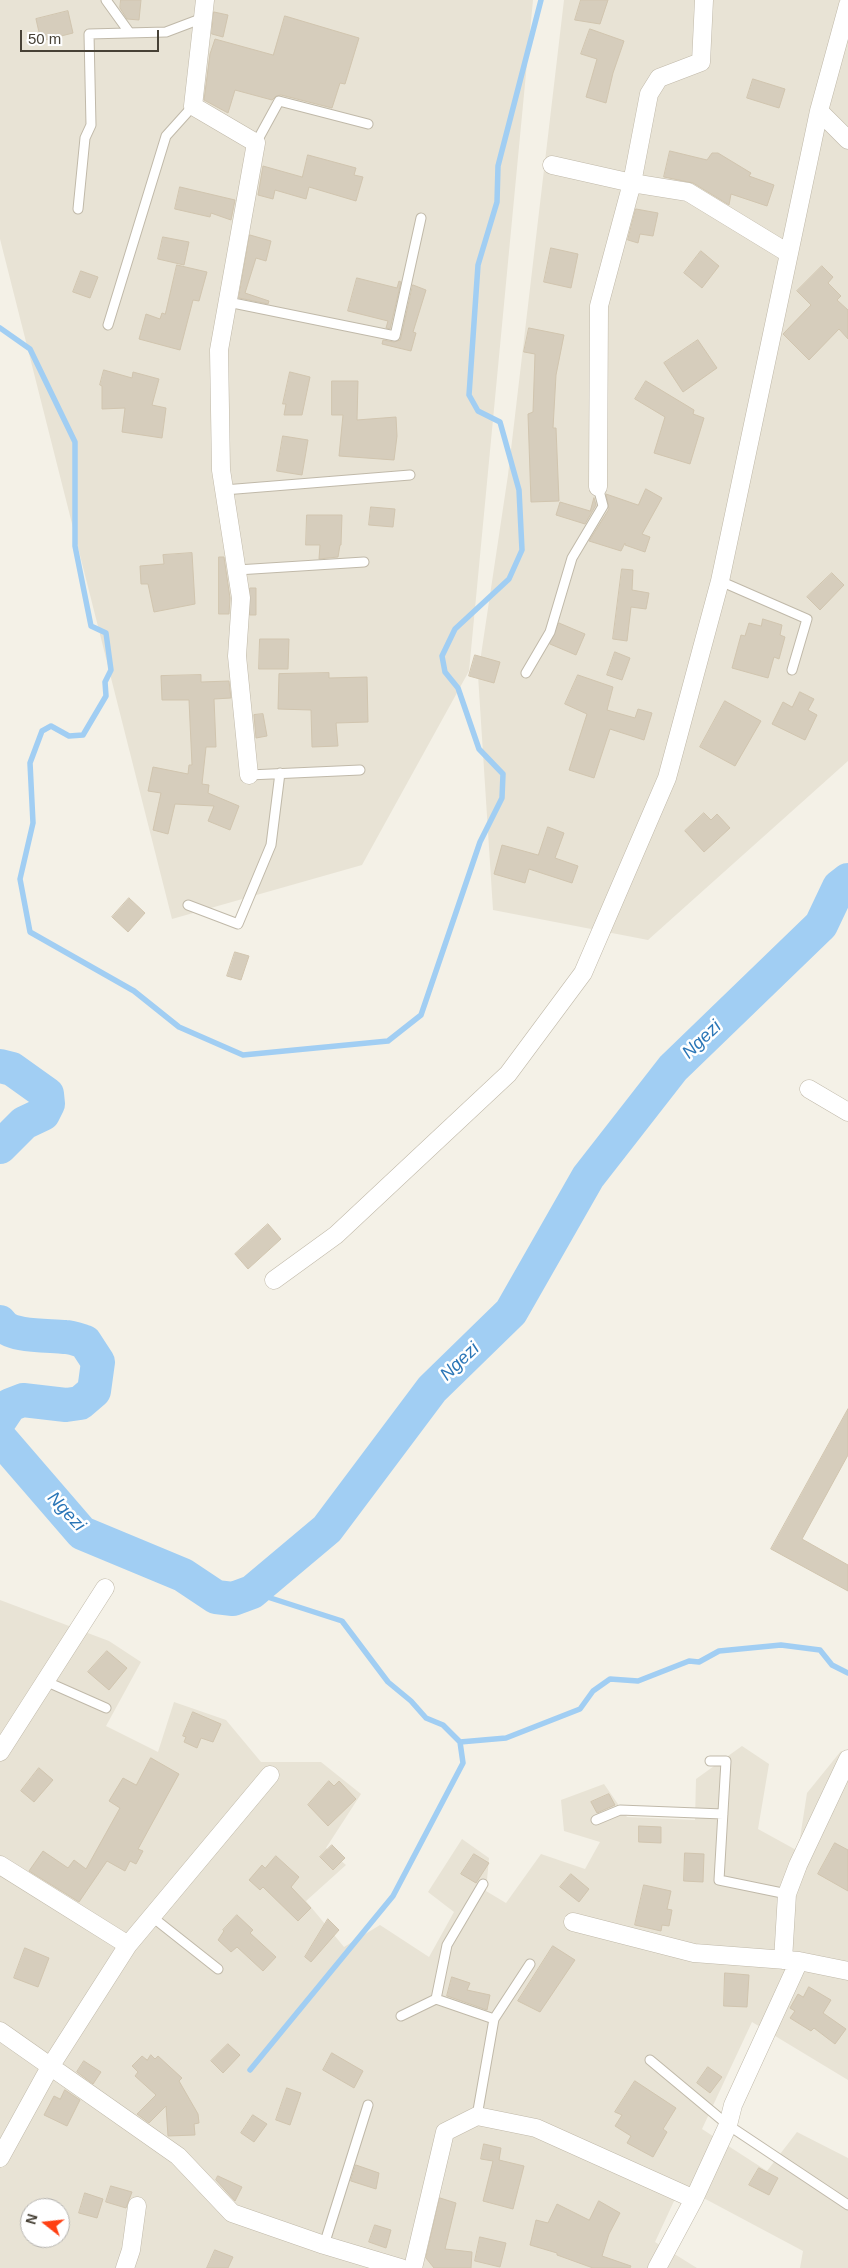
<!DOCTYPE html>
<html>
<head>
<meta charset="utf-8">
<style>
  body { margin:0 }
  #map { position:relative; width:848px; height:2268px; overflow:hidden; background:#f4f1e7; font-family:Arial,sans-serif }
  canvas { display:block }
  .north { position:absolute; left:20px; top:2198px; width:50px; height:50px; box-sizing:border-box; background:#fff; border:1px solid #b5b3af; border-radius:50%; rotate:286deg; font-size:14px; font-weight:700; line-height:20px; text-align:center; color:#474136 }
  .north::after { content:''; display:block; margin:auto; width:18px; height:22px; background:#ff4013; clip-path:polygon(50% 0,100% 100%,50% 72%,0 100%) }
  .scale { position:absolute; left:20px; top:30px; width:139px; height:22px; box-sizing:border-box; border:2px solid #474136; border-top:0; padding-left:6px; font-size:15px; line-height:18px; white-space:nowrap; color:#474136; -webkit-text-stroke:4px #fff; paint-order:stroke }
</style>
</head>
<body>
<div id="map">
<canvas width="848" height="2268"></canvas>
<div class="north">N</div>
<div class="scale">50 m</div>
</div>
<script>
const ctx = document.querySelector('canvas').getContext('2d');
ctx.lineJoin = 'round';
function fill(path, color) {
  ctx.fillStyle = color;
  ctx.fill(path, 'evenodd');
}
function trace(path, color, width, dash) {
  ctx.strokeStyle = color;
  ctx.lineWidth = width;
  ctx.lineCap = dash ? 'butt' : 'round';
  ctx.setLineDash(dash || []);
  ctx.stroke(path);
}
function write(font, color, halo, rows, align = 'center') {
  ctx.font = font + ' Arial,sans-serif';
  ctx.lineWidth = 5;
  ctx.setLineDash([]);
  ctx.textBaseline = 'middle';
  ctx.strokeStyle = halo;
  ctx.fillStyle = color;
  for (const [text, x, y, turn = 0] of rows) {
    ctx.save();
    ctx.translate(x, y);
    ctx.rotate((+turn || 0) * Math.PI / 180);
    ctx.textAlign = isNaN(turn) ? turn : align;
    if (halo) ctx.strokeText(text, 0, 0);
    ctx.fillText(text, 0, 0);
    ctx.restore();
  }
}
fill(new Path2D(`
  M0,0H533L469,671L362,865L172,919L0,239Z
  M564,0H848V761L648,940L493,910L478,675L508,475Z
  M0,1600L109,1641L141,1662L106,1726L158,1752L174,1702L226,1720L261,1762H321L361,1794L326,1848L346,1865L306,1901L344,1947L380,1925L429,1957L454,1912L428,1892L462,1839L489,1858L486,1891L506,1903L541,1854L585,1869L600,1842L564,1831L561,1800L604,1784L627,1817L695,1820L696,1779L742,1746L769,1764L758,1829L798,1851L807,1793L841,1751L848,1754V2080L752,2022L702,2129L767,2171L797,2132L848,2158V2268H800L803,2251L681,2186L655,2242L697,2268H0ZM30,2208H60V2238H30Z`), '#e8e3d5');
trace(new Path2D(`
  M0,328L30,349L75,442V546L91,626L106,633L111,670L105,682L106,696L83,735L69,736L51,726L42,731L30,763L33,823L20,879L30,932L134,991L179,1027L243,1055L388,1041L421,1015L480,842L502,798L503,774L479,749L458,688L445,672L442,656L455,629L509,579L522,550L519,490L500,422L478,411L469,395L478,265L497,202L498,166L541,0
  M252,1592L342,1621L388,1682L411,1701L426,1718L443,1725L460,1742L506,1738L580,1709L593,1691L610,1679L638,1681L689,1661L699,1662L719,1651L781,1645L820,1650L832,1665L848,1673
  M250,2070L393,1896L463,1763L460,1742`), '#a1cef3', 5.5);
trace(new Path2D(`
  M0,1066L12,1069L47,1094L48,1104L43,1114L24,1123L0,1147
  M0,1322C10,1338 48,1335 65,1337C72,1337 79,1340 85,1342L98,1362L94,1391L80,1403L66,1405L23,1400L10,1405L0,1420
  M0,1438L82,1533L183,1575L216,1597L233,1599L252,1592L327,1529L432,1389L511,1312L588,1177L673,1068L821,925L839,887L848,880`), '#a1cef3', 34);
const building = new Path2D(`
  M121,0H141L139,20L127,19L120,8Z
  M581,0H608L600,24L575,20Z
  M68,11L73,33L41,41L36,19Z
  M214,12L228,15L223,37L212,34Z
  M285,16L359,38L345,84L340,83L332,108L281,95L276,96L272,100L235,90L228,113L204,100L210,54L215,39L273,55Z
  M590,29L624,41L613,73L606,103L586,97L597,59L581,54Z
  M753,79L785,89L779,108L747,98Z
  M670,151L707,160L712,153H718L751,173L749,176L774,185L767,206L731,194L729,205L693,183L664,177Z
  M308,155L356,168L354,175L363,177L356,201L309,187L306,199L275,190L273,199L258,195L263,166L302,177Z
  M180,187L235,200L231,220L211,213L210,217L175,209Z
  M636,209L658,213L653,236L640,234L638,243L628,240Z
  M250,235L271,241L266,261L256,258L245,293L269,301L268,304L239,298Z
  M163,237L189,242L184,265L158,259Z
  M551,248L578,254L571,288L544,282Z
  M701,251L719,266L702,288L684,273Z
  M177,265L207,272L199,301L193,300L180,350L139,339L146,314L160,319L162,313L165,314Z
  M822,266L833,277L828,283L841,296L837,300L848,310V339L839,329L809,360L783,334L811,305L797,291Z
  M81,271L98,277L90,298L73,292Z
  M357,278L397,288L399,281L401,282L390,329L386,328L388,321L348,311Z
  M413,285L426,290L413,332L416,333L411,351L382,344L383,340L394,342L400,340Z
  M529,328L564,335L556,375L553,428H556L559,501L531,502L528,414L533,412L535,354L524,352Z
  M698,340L717,368L683,392L664,363Z
  M104,370L132,378L133,372L159,379L152,405L166,408L162,438L122,432L125,408L102,409V386L100,385Z
  M290,372L310,377L302,415H284L286,404H283Z
  M332,381H358L357,420L396,417L397,436L394,460L339,456L343,415H332Z
  M646,381L694,410L693,414L704,418L690,464L654,453L665,417L635,399Z
  M283,436L308,440L302,475L277,471Z
  M646,489L662,498L642,534L650,537L645,552L625,545V543L621,551L589,541L609,509L606,494L638,505Z
  M594,498L596,505L585,524L556,515L560,502L590,511Z
  M371,507L395,509L393,527L369,525Z
  M307,515H342L341,545H340L338,557L319,559L320,545H306Z
  M192,553L195,604L154,612L148,584H141L140,566L164,564L163,555Z
  M219,557H224L230,598L229,614H219Z
  M622,569L633,570L632,590L649,593L646,609L631,607L627,641L613,639Z
  M832,573L844,585L820,610L807,597Z
  M250,588H256V615H250Z
  M763,619L782,625L780,635L785,637L779,659L774,657L768,678L732,668L741,635L745,636L749,623L761,626Z
  M559,623L585,634L576,655L550,644Z
  M260,639H289L288,669H259Z
  M615,652L630,658L622,680L607,675Z
  M475,655L500,662L494,683L469,676Z
  M329,673V678L367,677L368,722L336,723L338,746L312,747L311,710L278,709L279,674Z
  M201,675V682L229,681L231,698L214,699L216,747H206L202,784L209,785L208,793L239,806L230,830L208,821L214,806L175,804L168,834L153,830L161,793L148,791L153,767L188,774L189,765H192L189,700H162L161,676Z
  M578,675L613,687L607,710L635,718L638,709L652,713L644,740L610,729L594,778L569,770L587,714L565,704Z
  M800,692L814,699L808,710L817,715L805,740L772,724L783,702L792,707Z
  M725,701L761,721L735,766L700,747Z
  M263,714L267,736L256,738L254,715Z
  M704,813L711,820L717,814L730,828L704,852L685,831Z
  M548,827L564,833L555,858L578,866L572,883L529,869L525,883L494,874L502,845L538,855Z
  M129,898L145,913L128,932L112,917Z
  M235,952L249,956L241,980L227,976Z
  M268,1224L281,1239L248,1269L235,1254Z
  M848,1409V1455L802,1539L848,1565V1591L771,1549Z
  M107,1651L127,1668L109,1690L88,1672Z
  M193,1712L221,1724L213,1742L201,1738L197,1748L184,1742L186,1737L183,1736Z
  M151,1758L179,1774L138,1849L143,1851L136,1864L130,1861L125,1871L107,1861L79,1902L29,1871L43,1851L68,1868L74,1860L86,1869L120,1808L109,1801L123,1778L136,1785Z
  M39,1768L53,1780L34,1802L21,1791Z
  M329,1781L334,1786L339,1781L356,1799L328,1826L308,1805Z
  M609,1794L615,1805L597,1813L591,1802Z
  M639,1826L661,1827V1843L639,1842Z
  M835,1843L848,1850V1891L818,1874Z
  M332,1845L345,1858L333,1870L320,1857Z
  M685,1853L704,1854L703,1882L684,1881Z
  M474,1854L489,1863L476,1883L461,1874Z
  M276,1856L299,1877L291,1887L311,1908L298,1921L263,1887L260,1890L249,1880L262,1865L265,1868Z
  M571,1874L589,1889L579,1902L560,1887Z
  M644,1885L671,1891L667,1909L672,1910L669,1926L662,1925L661,1931L635,1925Z
  M237,1915L253,1930L250,1933L276,1957L263,1971L237,1947L231,1952L218,1940L224,1931L223,1930Z
  M328,1919L339,1930L311,1962L305,1957Z
  M553,1946L575,1960L540,2012L518,2001Z
  M25,1948L49,1958L38,1987L14,1978Z
  M725,1973L749,1975L747,2007L724,2006Z
  M452,1977L470,1983L467,1990L490,1995L487,2010L447,1996Z
  M809,1987L831,2000L823,2013L846,2029L835,2044L814,2028L811,2031L790,2018L795,2011L790,2008L798,1994L803,1997Z
  M228,2044L240,2055L223,2073L211,2061Z
  M332,2053L363,2071L354,2088L323,2070Z
  M151,2055L155,2059L158,2056L182,2078L179,2081L198,2114L199,2123L194,2124L195,2135L168,2136L166,2106L149,2123L137,2114L156,2095L135,2076L138,2072L132,2066L142,2056L147,2060Z
  M84,2061L101,2072L93,2084L77,2072Z
  M708,2067L722,2077L710,2093L697,2083Z
  M635,2081L676,2108L663,2129L667,2132L653,2157L627,2143L631,2136L615,2126L622,2115L615,2112Z
  M287,2088L301,2093L290,2125L276,2120Z
  M65,2090L80,2100L67,2126L44,2115L54,2096L60,2099Z
  M253,2115L267,2124L254,2142L241,2133Z
  M484,2144L501,2148L499,2160L524,2166L513,2209L483,2201L493,2161L481,2159Z
  M356,2165L379,2173L376,2189L351,2181Z
  M759,2168L778,2178L769,2195L749,2185Z
  M218,2176L242,2187L235,2201L216,2180Z
  M111,2186L132,2192L126,2208L106,2202Z
  M85,2193L103,2199L97,2218L79,2213Z
  M440,2198L456,2203L445,2249L472,2252L471,2268H434L426,2258Z
  M599,2201L620,2213L609,2234L602,2256L631,2266L630,2268H593L557,2255V2253L530,2245L536,2220L548,2223L557,2204L589,2220Z
  M375,2225L391,2230L386,2248L369,2242Z
  M480,2237L506,2243L500,2267L475,2261Z
  M215,2250L233,2257L228,2268H207Z`);
fill(building, '#d6cdbc');
trace(building, '#d1c5af', 1);
const lane = new Path2D(`
  M106,0L129,32
  M256,143L279,101L368,124
  M78,209L85,138L91,125L89,34L166,32L203,18
  M228,302L395,336L421,218
  M108,325L166,136L193,106
  M224,490L410,475
  M237,570L364,562
  M720,581L807,619L792,670
  M526,673L550,632L572,558L603,506L598,487
  M249,775L360,770
  M188,905L238,924L271,845L280,773
  M45,1681L106,1708
  M710,1761H726L719,1880L787,1894
  M596,1820L620,1810L723,1814
  M151,1916L218,1969
  M436,1999L447,1945L483,1884
  M401,2016L436,1999L494,2019
  M650,2060L728,2125L848,2205
  M477,2116L494,2019L530,1964
  M324,2245L368,2105`);
const street = new Path2D(`
  M205,0L193,106L256,143L219,350L221,470L241,598L237,656L249,775
  M819,111L848,140
  M552,165L632,183L688,192L788,253
  M598,487L599,306L632,183L649,94L659,78L701,62L704,0
  M809,1089L848,1112
  M274,1280L336,1235L508,1074L583,973L667,778L720,581L819,111L848,5
  M0,1752L105,1588
  M0,1865L128,1945
  M573,1922L694,1953L799,1961L848,1971
  M783,1960L787,1894L798,1865L848,1759
  M0,2031L178,2156L232,2213L324,2245L401,2268
  M0,2158L50,2067L128,1945L270,1775
  M125,2268L131,2250L137,2206
  M413,2268L445,2132L477,2116L536,2128L694,2199
  M657,2268L694,2199L728,2125L733,2105L799,1961`);
trace(lane, '#c0b9a9', 11);
trace(street, '#c0b9a9', 19);
trace(lane, '#fff', 9);
trace(street, '#fff', 18);
write('italic 18px', '#2b76b7', '#fff', [
  ["Ngezi",702,1040,-44],
  ["Ngezi",460,1362,-44],
  ["Ngezi",66,1512,47]
]);
</script>
</body>
</html>
